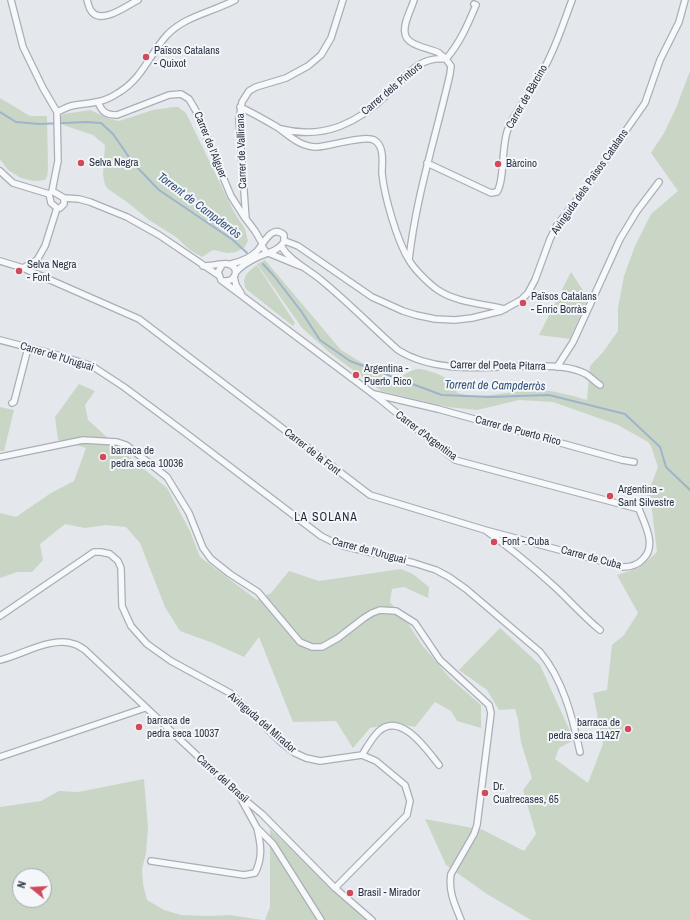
<!DOCTYPE html>
<html>
<head>
<meta charset="utf-8">
<style>
  body { margin:0 }
  #map { position:relative; width:690px; height:920px; overflow:hidden; background:#e4e7ec; font-family:"Archivo Narrow",sans-serif }
  canvas { display:block }
  .north { position:absolute; left:12px; top:868px; width:40px; height:40px; box-sizing:border-box; background:#f4f6f9; border:1px solid #a4a8b1; border-radius:50%; rotate:288deg; font-size:11px; font-weight:700; line-height:16px; text-align:center; color:#2b3445 }
  .north::after { content:''; display:block; margin:auto; width:14px; height:18px; background:#d1495b; clip-path:polygon(50% 0,100% 100%,50% 72%,0 100%) }
</style>
</head>
<body>
<div id="map">
<canvas width="690" height="920"></canvas>
<div class="north">N</div>
</div>
<script>
const ctx = document.querySelector('canvas').getContext('2d');
ctx.lineJoin = 'round';
function fill(path, color) {
  ctx.fillStyle = color;
  ctx.fill(path, 'evenodd');
}
function trace(path, color, width, dash) {
  ctx.strokeStyle = color;
  ctx.lineWidth = width;
  ctx.lineCap = dash ? 'butt' : 'round';
  ctx.setLineDash(dash || []);
  ctx.stroke(path);
}
function write(font, color, halo, rows, align = 'center') {
  ctx.font = font + ' "Archivo Narrow",sans-serif';
  ctx.lineWidth = 4;
  ctx.setLineDash([]);
  ctx.textBaseline = 'middle';
  ctx.strokeStyle = halo;
  ctx.fillStyle = color;
  for (const [text, x, y, turn = 0] of rows) {
    ctx.save();
    ctx.translate(x, y);
    ctx.rotate((+turn || 0) * Math.PI / 180);
    ctx.textAlign = isNaN(turn) ? turn : align;
    if (halo) ctx.strokeText(text, 0, 0);
    ctx.fillText(text, 0, 0);
    ctx.restore();
  }
}
fill(new Path2D(`
  M690,71V920H531L487,894L446,865L425,819L483,830L524,851L536,834L523,790L532,778L521,742L518,719L515,709L499,710L487,690L459,670L500,628L540,665L574,740L559,748L555,759L588,783L603,744L593,693L607,690L612,645L624,635L638,613L617,575L639,568L657,552L652,510L646,498L658,467L651,446L648,442L618,425L553,402L519,400L477,410L448,407L381,391L329,352L302,328L257,264L265,260L341,350L387,378C401,381 406,371 417,369C425,368 449,377 454,384C456,387 456,390 457,393C484,400 508,391 535,390C553,390 570,395 587,400L590,366L603,352L618,331V308L624,276L635,246L651,214L678,191L651,153L664,133L676,108Z
  M0,98L30,116H47L48,169L47,177L45,180L34,181L21,178L8,170L0,159Z
  M173,107H178L186,113L234,212L245,229L248,241L244,248L236,252L227,253L214,250L211,251L202,257L190,250L176,237L149,220L127,202L108,189L105,185L103,175L105,145L93,135L63,125L61,121V116L64,114L90,110L110,119L119,121L153,110Z
  M257,265L295,323L293,326L246,289C241,278 247,272 257,265Z
  M571,272L588,298L570,339L539,335Z
  M79,384L95,391L85,405L88,420L121,450L167,488L190,531L200,557L257,600L271,593L289,571L319,581L401,569L413,574L429,587L428,598L404,587L392,589L390,602L409,625L422,645L450,678L481,705V728L457,721L451,711L435,702L415,727L395,723L370,728L353,748L336,721L293,722L259,637L244,657L213,643L180,631L165,607L140,543L126,527L106,525L85,528L65,524L40,544L43,560L32,572H17L0,578V513L16,517L51,493L74,481L86,448L58,440L55,417Z
  M0,407L14,410L4,451H0Z
  M144,779L148,828L146,853L142,869L143,884L147,900L164,910L181,915L209,916L230,915L262,920H0V807L41,801L59,791L78,792ZM20,876H44V900H20Z
  M270,829L367,920H265L270,907Z`), '#c9d6c5');
trace(new Path2D(`
  M0,112L16,122L40,124L87,122L101,123L113,134L133,163L159,190L233,240L247,253
  M263,264L274,276L301,311L320,340L350,361L442,395L490,397L549,395L625,414L660,447L666,467L690,490`), '#9fb4cc', 2);
const street = new Path2D(`
  M11,0L23,47L43,88L57,112L58,161L52,191
  M87,0C88,3 89,7 90,9C99,27 126,6 138,0
  M98,102C102,112 106,115 117,115L169,95L181,94L189,99L199,116L218,165L231,196L245,218
  M240,107C253,113 265,120 277,127C290,136 300,147 317,147C330,146 365,135 374,140C385,146 382,163 382,173C384,195 397,241 409,260C414,269 429,284 438,290C455,302 484,304 505,309
  M57,112C62,110 67,107 71,106C79,104 88,104 96,102C103,101 112,97 118,93C143,78 149,55 167,35C185,16 213,12 235,0
  M281,129C324,140 358,123 389,93C407,76 418,56 446,59C444,57 441,55 439,53C430,48 406,46 405,33C403,23 411,10 414,0
  M427,163L491,193L497,192C505,179 501,146 508,129C515,111 529,96 538,79C553,55 562,27 572,0
  M0,171L13,183L49,194
  M52,191L64,198
  M49,194L51,203L57,208
  M64,198L79,199L90,202L127,217L159,235L218,275
  M57,208H60L64,204V198
  M285,241L298,246L372,297L403,311L416,315L435,319L455,320L472,318L501,311L521,300L528,293L535,280L550,239L557,225L583,192L645,103L660,60L679,22L685,0
  M262,243L255,231L246,219L239,120L242,102L249,91L256,87L286,78L308,66L321,55L331,38L343,0
  M262,246L266,252L300,266
  M281,246C290,261 308,269 321,280C348,302 372,327 398,350C437,375 491,366 535,366C551,366 571,366 586,374C591,377 595,382 600,385
  M409,260C416,196 436,136 450,74L451,66L446,59C460,43 468,24 476,5L474,4
  M0,261L23,268L139,319L370,495L485,530C509,547 533,567 555,587C570,601 584,617 600,630
  M231,264C239,262 250,258 256,252C263,246 271,223 284,235V242C278,251 269,252 260,256C251,260 242,265 236,272
  M222,265L218,272L221,280L377,397L455,460L639,509C645,525 657,546 643,559C638,565 631,567 623,567L485,530
  M203,266C210,266 224,263 228,264C240,266 237,282 224,281
  M23,268L37,260L45,246L57,208
  M234,277L236,285L241,293
  M0,340L61,356L92,366L124,387L183,431L321,536L331,541L344,546L414,563L436,570L449,577L466,589L540,652C563,679 573,719 580,752
  M557,367L573,342L620,239L637,211L659,182
  M374,394L438,409L622,460L634,462
  M12,403L14,402L28,348
  M0,457L83,440L117,442L126,445L167,477L189,513L203,548L211,559L230,574L258,592L300,642L312,647H322L338,638L364,618L372,613L380,610L396,611L415,623L440,660L489,705L491,713L477,825L474,834L451,874C448,891 455,905 461,920
  M0,616L94,552H101L110,554L118,561L121,568L122,606L131,626L147,644L171,661L230,693L282,743L295,753L306,758L320,761L362,755L376,761L405,785L410,801L407,815L335,888
  M0,660C22,655 51,636 74,644C78,645 82,648 85,650L239,795L262,814L335,888L372,920
  M362,755C367,747 372,738 378,732C400,710 427,750 439,765
  M0,757L145,708
  M241,799L257,828L273,844L321,920
  M151,861L244,875L255,873C263,857 261,845 257,828`);
trace(street, '#a9aeb7', 8);
trace(street, '#f7f8fa', 5.5);
for (const [x, y, r, color] of [
  [146,57,4,"#d1495b"],
  [81,163,4,"#d1495b"],
  [498,164,4,"#d1495b"],
  [19,271,4,"#d1495b"],
  [523,303,4,"#d1495b"],
  [356,375,4,"#d1495b"],
  [103,457,4,"#d1495b"],
  [610,496,4,"#d1495b"],
  [494,542,4,"#d1495b"],
  [139,727,4,"#d1495b"],
  [628,729,4,"#d1495b"],
  [485,793,4,"#d1495b"],
  [350,893,4,"#d1495b"]
]) {
  const dot = new Path2D();
  dot.arc(x, y, r, 0, 2 * Math.PI);
  ctx.fillStyle = color;
  ctx.fill(dot);
  trace(dot, '#f4f6f9', 1.5);
}
write('11px', '#2b3445', '#f4f6f9', [
  ["Països Catalans",154,51],
  ["- Quixot",154,64],
  ["Selva Negra",89,163],
  ["Bàrcino",506,164],
  ["Selva Negra",27,265],
  ["- Font",27,278],
  ["Països Catalans",531,297],
  ["- Enric Borràs",531,310],
  ["Argentina -",364,369],
  ["Puerto Rico",364,382],
  ["barraca de",111,451],
  ["pedra seca 10036",111,464],
  ["Argentina -",618,490],
  ["Sant Silvestre",618,503],
  ["Font - Cuba",502,542],
  ["barraca de",147,721],
  ["pedra seca 10037",147,734],
  ["barraca de",620,723,"right"],
  ["pedra seca 11427",620,736,"right"],
  ["Dr.",493,787],
  ["Cuatrecases, 65",493,800],
  ["Brasil - Mirador",358,893]
], 'left');
write('11px', '#2b3445', '#f4f6f9', [
  ["Carrer dels Pintors",392,89,-40],
  ["Carrer de Bàrcino",527,97,-60],
  ["Carrer de l'Alguer",210,145,68],
  ["Carrer de Vallirana",242,151,-92],
  ["Avinguda dels Països Catalans",590,182,-55],
  ["Carrer de l'Uruguai",57,357,17],
  ["Carrer del Poeta Pitarra",498,366,1],
  ["Carrer de Puerto Rico",518,431,15],
  ["Carrer d'Argentina",426,436,37],
  ["Carrer de la Font",312,452,38],
  ["Carrer de l'Uruguai",369,551,15],
  ["Carrer de Cuba",591,558,15],
  ["Avinguda del Mirador",262,723,41],
  ["Carrer del Brasil",222,779,42]
]);
write('italic 12px', '#34527a', '#f4f6f9', [
  ["Torrent de Campderròs",199,206,37],
  ["Torrent de Campderròs",495,386,1]
]);
ctx.letterSpacing = '1px';
write('12px', '#1d2536', '#f4f6f9', [
  ["LA SOLANA",326,518]
]);
ctx.letterSpacing = '0px';
</script>
</body>
</html>
